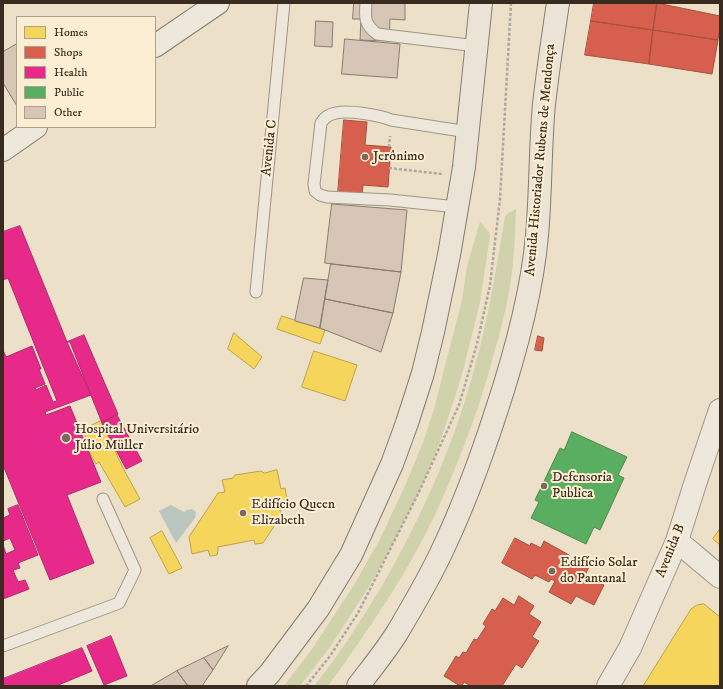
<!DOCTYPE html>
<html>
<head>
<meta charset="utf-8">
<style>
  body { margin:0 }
  #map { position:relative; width:723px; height:689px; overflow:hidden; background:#ece0c8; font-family:"IM FELL DW Pica",serif }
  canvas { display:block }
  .frame { position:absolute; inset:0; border:4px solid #382b1f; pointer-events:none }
  .legend { position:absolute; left:16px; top:16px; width:140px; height:112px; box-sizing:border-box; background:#fceed2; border:1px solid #aea08a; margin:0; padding:5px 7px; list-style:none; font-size:12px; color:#382b1f }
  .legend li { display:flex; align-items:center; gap:8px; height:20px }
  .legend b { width:20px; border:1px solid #aea08a }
</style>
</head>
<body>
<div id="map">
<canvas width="723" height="689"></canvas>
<div class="frame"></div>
<ul class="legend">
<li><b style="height:11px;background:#f6d55c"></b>Homes</li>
<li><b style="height:11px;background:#d6604d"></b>Shops</li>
<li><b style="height:11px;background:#e7298a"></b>Health</li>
<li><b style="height:11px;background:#5aae61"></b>Public</li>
<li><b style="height:11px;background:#d7c5b6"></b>Other</li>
</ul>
</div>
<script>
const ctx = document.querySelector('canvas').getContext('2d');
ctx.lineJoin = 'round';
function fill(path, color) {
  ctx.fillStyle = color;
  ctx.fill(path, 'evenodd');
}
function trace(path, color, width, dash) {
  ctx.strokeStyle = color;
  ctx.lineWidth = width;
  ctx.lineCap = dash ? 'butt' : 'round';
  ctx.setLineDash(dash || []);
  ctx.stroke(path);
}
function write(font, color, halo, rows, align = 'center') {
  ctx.font = font + ' "IM FELL DW Pica",serif';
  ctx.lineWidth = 4;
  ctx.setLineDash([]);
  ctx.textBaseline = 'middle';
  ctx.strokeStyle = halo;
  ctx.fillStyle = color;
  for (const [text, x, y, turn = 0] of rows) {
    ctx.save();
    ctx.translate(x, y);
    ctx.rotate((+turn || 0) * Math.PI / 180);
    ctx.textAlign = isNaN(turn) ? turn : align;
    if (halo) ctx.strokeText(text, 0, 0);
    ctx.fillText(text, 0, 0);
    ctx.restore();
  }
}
fill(new Path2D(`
  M516,209C515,235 514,261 510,287C505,317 496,346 488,375C474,423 455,471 434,517C405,577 367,632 328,686H314C343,650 368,610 391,570C427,505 456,438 475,366C489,317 496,267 505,217L507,214Z
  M480,222L489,232L490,236L480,302L465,363L457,391L440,442L421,488L390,549L368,588L330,647L300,686H284L312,649L354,585L380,539L405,486L424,440L434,409L462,300L467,266Z`), '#cfd2ab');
fill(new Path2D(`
  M171,505L184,512L187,510L192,509L196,512L195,518L176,543L159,511Z`), '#b9c7be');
const homes = new Path2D(`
  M282,316L325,330L320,344L277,329Z
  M234,333L262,357L254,369L228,349Z
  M314,351L357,365L345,401L302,387Z
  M101,421L124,470L140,499L125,507L99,462L96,464L87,448L90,446L82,430Z
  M277,470L281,489L285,488L287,499L280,509L281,516L263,543L255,544L254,540L218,547V551L217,555L210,556L208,550L192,554L189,537L218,493L225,492L222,480L233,478L235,475L261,471L264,473Z
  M720,529V545L713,539Z
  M162,531L182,568L169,574L150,538Z
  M704,604L720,617V686H643L691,609L697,605Z`);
fill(homes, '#f6d55c');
trace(homes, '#bda24a', 1);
const shops = new Path2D(`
  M594,3H657L653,30L591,21Z
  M657,3L720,16V27L718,40L653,30Z
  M591,21L653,30L649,64L585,55Z
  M653,30L718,40L712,74L649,64Z
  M344,120L367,122L365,145L391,147L388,187L363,185L362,195L338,193Z
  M538,336L544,338L542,351L535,350Z
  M515,538L530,546L531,543L541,548L544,541L569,555L568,558L573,560L572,562L577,564L578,561L589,567L585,575L604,585L594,605L576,596L571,604L549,592L555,581L551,579L549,582L535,575L532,579L502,563Z
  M519,596L534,606L529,614L541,622L532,637L539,641L522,668L516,664L502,686H471L464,682L462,686H460L444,676L456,656L459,658L463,652L466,653L474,639L477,640L486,626L483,624L492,609L495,611L503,598L514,605Z`);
fill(shops, '#d6604d');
trace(shops, '#a7503f', 1);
const health = new Path2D(`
  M20,226L67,342L91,395L45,412L46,415L70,406L101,482L67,495L94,563L50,580L3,465V350L6,357L32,346L41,369H39L45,384L35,388L36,390L46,385L53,402L57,401L8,278L3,280V232Z
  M84,335L102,377L118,414L102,423L70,342H67Z
  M117,415L142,461L126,469L102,423Z
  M18,505L38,555L18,563L20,568L13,570L18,582L25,580L29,589L3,599V545L6,554L15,550L10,538L3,541V518L10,515L8,509Z
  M111,636L127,676L104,685L87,646Z
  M82,648L92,671L56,686H3V679Z`);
fill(health, '#e7298a');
trace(health, '#b22a6a', 1);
const public = new Path2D(`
  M572,432L627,457L618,475L624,478L600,530L594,527L586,544L531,518L539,502L535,500L560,448L564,450Z`);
fill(public, '#5aae61');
trace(public, '#50874d', 1);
const building = new Path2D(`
  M354,3H405V20L390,19L389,41L360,40L361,19H353Z
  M316,21L333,22L332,47L315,46Z
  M345,39L400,44L397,78L342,74Z
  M17,44V106L3,83V52Z
  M332,204L407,210L401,272L325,263Z
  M331,264L401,272L393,313L325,299Z
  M304,278L328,280L320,328L295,321Z
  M325,299L393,313L381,352L320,328Z
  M228,646L213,670L204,658Z
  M204,658L213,670L202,686H188L177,671Z
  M177,671L188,686H151Z`);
fill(building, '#d7c5b6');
trace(building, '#857c6f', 1);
const lane = new Path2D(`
  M366,3C365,18 364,24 377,34L477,46
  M457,207L390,200L327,197L320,195L315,191L314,184L321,123C324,118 330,114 336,113C349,110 379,115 391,120L468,132
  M256,292L284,3
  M3,646L119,603L135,570L103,499`);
const street = new Path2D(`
  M677,541L720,577
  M608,686L630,648L677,541L694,487L720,410`);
const secondary = new Path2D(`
  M155,46L218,3
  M3,150L36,127`);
const primary = new Path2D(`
  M258,686L270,673L318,609L351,555L392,464L407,423L423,373L433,332L449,255L464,167L481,3
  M358,686C371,669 385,652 397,633C413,606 429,579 442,551C463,507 480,461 495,415C514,358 532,294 537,235C541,191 540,147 544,104C548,70 553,36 558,3`);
trace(lane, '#9e9587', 13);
trace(street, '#9e9587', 24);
trace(secondary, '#857c6f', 24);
trace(primary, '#857c6f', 24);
trace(new Path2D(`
  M389,147L390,136
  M389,168L442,174
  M306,686L330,656L358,613L418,494L459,405L477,344L490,285L500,199L511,3`), '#ada79e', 2.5, [3, 2]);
trace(lane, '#eee8dc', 11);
trace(street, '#eee8dc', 22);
trace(secondary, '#eee8dc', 22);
trace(primary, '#ebe4d6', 22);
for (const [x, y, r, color] of [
  [365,157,4,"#776a5a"],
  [66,438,5,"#776a5a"],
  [544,486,4,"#776a5a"],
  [243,513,4,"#776a5a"],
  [552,571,4,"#776a5a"]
]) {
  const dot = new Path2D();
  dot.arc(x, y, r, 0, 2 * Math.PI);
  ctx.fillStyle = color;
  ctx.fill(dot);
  trace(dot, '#fceed2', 1.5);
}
write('14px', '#382b1f', '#fceed2', [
  ["Avenida C",270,148,-84],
  ["Avenida Historiador Rubens de Mendonça",541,160,-85],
  ["Avenida B",671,551,-68]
]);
write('14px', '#382b1f', '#fceed2', [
  ["Jerônimo",373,157],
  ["Hospital Universitário",75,430],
  ["Júlio Müller",75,446],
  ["Defensoria",552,478],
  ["Publica",552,494],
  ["Edifício Queen",251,505],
  ["Elizabeth",251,521],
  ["Edifício Solar",560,563],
  ["do Pantanal",560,579]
], 'left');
</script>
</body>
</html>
